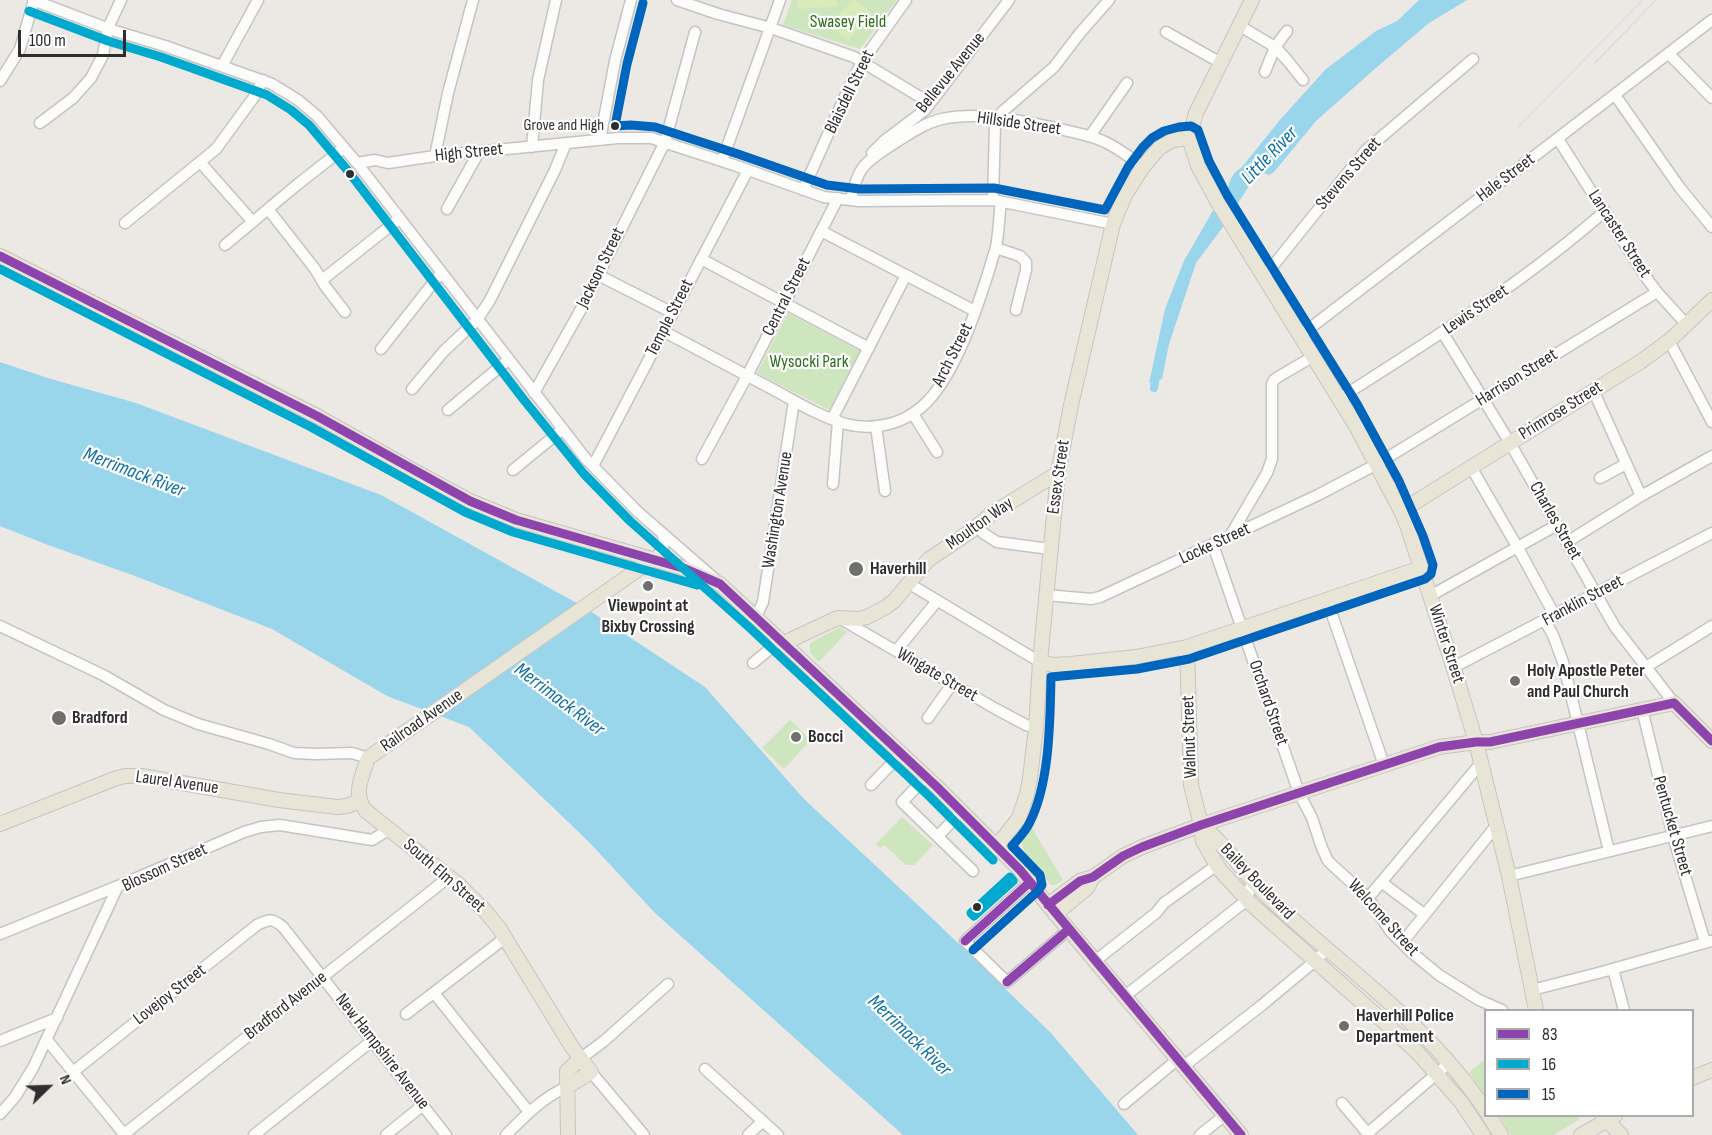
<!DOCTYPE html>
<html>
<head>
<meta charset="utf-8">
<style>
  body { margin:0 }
  #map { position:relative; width:1712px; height:1135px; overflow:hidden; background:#ece8e4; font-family:"Sofia Sans Condensed",sans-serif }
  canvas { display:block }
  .legend { position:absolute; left:1484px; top:1009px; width:210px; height:108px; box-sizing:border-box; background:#fff; border:2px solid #ababab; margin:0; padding:8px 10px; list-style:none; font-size:18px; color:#2e2e2e }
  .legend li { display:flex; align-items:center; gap:12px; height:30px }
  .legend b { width:30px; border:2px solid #ababab }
  .north { position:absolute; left:18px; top:1057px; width:60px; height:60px; -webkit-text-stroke:4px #fff; paint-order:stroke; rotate:67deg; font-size:16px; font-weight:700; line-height:24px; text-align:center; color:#2e2e2e }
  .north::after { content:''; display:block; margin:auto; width:21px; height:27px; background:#2e2e2e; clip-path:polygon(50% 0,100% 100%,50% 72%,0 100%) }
  .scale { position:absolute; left:18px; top:30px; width:108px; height:27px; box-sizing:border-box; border:3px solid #2e2e2e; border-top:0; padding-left:8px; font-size:18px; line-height:21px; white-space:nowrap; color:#2e2e2e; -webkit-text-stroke:4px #fff; paint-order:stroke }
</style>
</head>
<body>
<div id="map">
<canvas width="1712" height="1135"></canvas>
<ul class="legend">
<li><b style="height:8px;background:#8e44ad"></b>83</li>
<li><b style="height:8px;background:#00a9ce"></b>16</li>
<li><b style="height:8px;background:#0065bd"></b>15</li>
</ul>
<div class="north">N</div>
<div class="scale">100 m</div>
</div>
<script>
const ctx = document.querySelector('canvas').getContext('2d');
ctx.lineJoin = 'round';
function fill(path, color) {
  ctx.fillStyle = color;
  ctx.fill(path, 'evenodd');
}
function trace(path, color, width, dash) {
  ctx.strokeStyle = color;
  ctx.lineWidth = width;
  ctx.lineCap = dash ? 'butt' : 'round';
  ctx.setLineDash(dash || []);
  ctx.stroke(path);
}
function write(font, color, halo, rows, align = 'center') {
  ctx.font = font + ' "Sofia Sans Condensed",sans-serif';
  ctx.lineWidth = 4.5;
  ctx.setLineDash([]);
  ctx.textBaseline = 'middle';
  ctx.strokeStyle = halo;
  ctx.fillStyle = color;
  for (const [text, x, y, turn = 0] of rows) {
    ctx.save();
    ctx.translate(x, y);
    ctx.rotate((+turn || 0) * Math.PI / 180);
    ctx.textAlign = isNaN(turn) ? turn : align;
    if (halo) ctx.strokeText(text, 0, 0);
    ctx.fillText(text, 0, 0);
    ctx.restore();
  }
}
fill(new Path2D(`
  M792,0H897L860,49L783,25Z
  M788,313L860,351L829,410L757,373Z
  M838,628H841L847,632L819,662L810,653V643Z
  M790,720L811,740L784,769L762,748Z
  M902,817L933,845L914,865H906L884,845L880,848L876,844Z
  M1029,823L1063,880L1055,885H1051L1024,852L1022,843Z
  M1485,1059V1095L1469,1072Z
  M1499,1116H1581L1578,1120L1553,1135H1511Z`), '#cee6be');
fill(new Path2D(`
  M797,0H837L838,6L799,9Z
  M852,0H856L872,13L848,41L830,26Z`), '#d9eabb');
fill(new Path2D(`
  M1419,0H1467L1429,23L1377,67L1316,121L1274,172L1269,175L1261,172L1256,175L1220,231L1196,263L1169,344L1162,379L1149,383L1165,309L1184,261L1212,212L1228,198C1228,183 1230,175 1242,167L1279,121L1326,69L1376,31L1397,21Z
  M0,362L51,379L136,403L381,495L584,607L705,687L804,799L934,920L1051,1033L1138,1135H903L655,913L589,842L469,727L387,696L272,629L135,576L48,545L0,526Z`), '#99d6ec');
trace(new Path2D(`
  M1154,388L1157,371`), '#99d6ec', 8);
const minor = new Path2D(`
  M33,0L112,30L165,46L272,84L298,100L317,116L357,163L586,459L638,512L716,580
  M677,0L718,14L771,28L854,57L930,103
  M1240,26L1275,47L1287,60L1303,80
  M1166,32L1221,63
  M1669,54L1712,98
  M222,66L258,0
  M1265,72L1275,47L1287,31
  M0,81L20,49L34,0
  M1615,95L1680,188L1712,227
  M40,123L73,98L91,78L103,55L108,28L121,0
  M1090,136L1127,83
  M1558,139L1645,276L1657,292L1687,325
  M600,140L615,61L631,0
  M532,147L538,80L556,0
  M872,153L884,141L925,110L1009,0
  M435,156L448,93L473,0
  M722,161L780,0
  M200,162L253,222
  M357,163L375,160L388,163L435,156L618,138H651L734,165L824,197L859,201L993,200L1113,224
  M803,190L851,83L862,62L906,0
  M851,200C858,165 865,163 893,144C908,135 924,123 942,119C979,111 1024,121 1060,129C1075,133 1091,135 1105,142C1118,148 1131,158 1143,167
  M993,200L995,125L997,119L1002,112L1054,67L1080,33L1109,0
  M268,209L315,269L325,286L345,312
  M447,209L479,152
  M125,223L216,149L254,97L263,80
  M821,231L975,311
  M225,245L298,184L344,148
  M996,248L1020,256L1026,262V270L1016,310
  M701,259L869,348
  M598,275L673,313
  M1264,277L1366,150L1473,59
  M322,280L399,219
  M663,331C701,351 738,371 776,391C798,403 821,417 846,424C868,430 896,426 915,412C952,388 978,306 991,264C992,258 995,253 996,247C999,232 999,216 1001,202
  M1443,333L1510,443L1615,627L1674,703
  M1301,335L1712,20
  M1669,341L1712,422
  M381,349L441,273
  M412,389L444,351L477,320L490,300L555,170L566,143
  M1594,392L1641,496
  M534,393L580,311L665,142L695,32
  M1340,398C1431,340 1523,283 1605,211
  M448,410L508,360
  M913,414L937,452
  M832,419L906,275
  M876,426L885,491
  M702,459L747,376L838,198
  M593,466L748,170
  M1471,467L1518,548L1555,616
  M513,470L563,429
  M1600,478L1626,464
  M833,484L838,421
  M978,526L983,533L997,542L1050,549
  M1230,536L1267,473L1272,459V384L1274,380L1278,377L1314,356
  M1567,542L1641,496L1712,456
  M1213,545L1299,793L1312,818L1322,848L1328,861L1368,898L1391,932L1410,951L1439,975L1479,1000L1502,1010
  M653,559C663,552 665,547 663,534
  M908,583L1040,662
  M1046,595L1091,599L1100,597L1318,495L1377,464L1657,292
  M1430,596L1557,525
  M1327,600L1384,765
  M756,617L763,602L765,589L794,401
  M839,618L996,709L1026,725L1036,728
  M1545,621L1553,635L1563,662L1609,851
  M0,626L103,675L164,710L198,724L269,744L294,753L316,754L352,753L368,758
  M896,651L937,601
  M753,663L781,640
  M1454,667L1712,533
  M1646,667L1712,626
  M1642,709L1673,836L1705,942
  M928,718L952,684
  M926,777L902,802L973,871
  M871,785L901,754
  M938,836L961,812
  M1509,876L1712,826
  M1030,882L965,941L1007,982L1068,930
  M1381,882L1424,914
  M1368,898L1481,763
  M0,934L118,886
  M1402,943L1496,826
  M1095,961L1156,913L1164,903L1217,865
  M1613,969L1624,1010
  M1532,990L1602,972L1711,941
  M434,993L529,1112
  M1125,996L1247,900L1252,881
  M406,1014L505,938
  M47,1040L124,1134
  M0,1041L57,1018
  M580,1059L604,1041L668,984
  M1184,1066L1262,1005L1315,961L1327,949
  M705,1069L778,1135
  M73,1072L257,925C270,919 272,918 283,927L446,1135
  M591,1072L644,1135
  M1342,1103L1369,1135
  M1124,1104L1178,1059
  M0,1114L15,1097L33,1068L118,886L244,832L261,827L280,825L372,840L388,830
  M1368,1133L1449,1063
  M123,1135L449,877
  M254,1135L373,1040
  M386,1135L423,1105
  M506,1135C524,1117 543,1097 567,1087
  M748,1135L763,1121
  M1200,1135L1225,1115`);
const major = new Path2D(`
  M1252,0L1196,113L1189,138L1198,166L1217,201L1356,426L1401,511L1408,528L1453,666L1476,742L1509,876L1536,1010
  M0,256L317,416L418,473L470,501L516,520L683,568L720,584L937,787L1020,870L1048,905L1241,1135
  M1401,511L1640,362L1669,341L1712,300
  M784,643L833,620L838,618L858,619L867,617L886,607L894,601L928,560L971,531L993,513L1058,473
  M1187,647L1191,785L1201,825L1203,841L1212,857L1220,870L1251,904L1383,1021L1418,1053L1461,1102L1483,1135
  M1040,662L1053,665L1071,664L1136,657L1187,647L1421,568
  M0,824L114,779L125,776H142L279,800L337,807L347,806L359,801
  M1201,825C1228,846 1245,876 1270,899C1343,967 1430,1025 1486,1111
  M996,847L1019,818L1027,794L1030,778L1036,728L1040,662L1058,473L1071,405L1113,224L1125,195L1143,167L1159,148L1173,140L1189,138
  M1048,905L1080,881L1093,877L1123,856L1142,847L1201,825L1439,747L1476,742H1490L1674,703L1712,741
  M1055,914L1087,888L1093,877
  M1692,1078L1712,1070
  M567,1087L591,1072L572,1047L499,928L486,912L458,884L366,811C352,794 362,777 368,758L653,559
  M1489,1116L1501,1135
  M1603,1116L1621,1135
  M568,1135L567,1071L580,1059
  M1581,1135L1615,1116`);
trace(minor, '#c5c4c5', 13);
trace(major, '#c6c5c4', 16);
trace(minor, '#fcfcfb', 10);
trace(major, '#e8e4d6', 14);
trace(new Path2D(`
  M1595,63L1656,0
  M1517,128L1643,0`), '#dfdfe1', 2);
trace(new Path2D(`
  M0,256L317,416L470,501L516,520L683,568L720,584L937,787L1020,870L1241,1135
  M1048,905L1080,881L1093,877L1123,856L1142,847L1201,825L1439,747L1476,742H1490L1674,703L1712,741
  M965,941L1030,882
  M1007,982L1068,930`), '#8e44ad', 9);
trace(new Path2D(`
  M29,11L108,41L161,57L267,95L291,110L309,125L348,171L524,400L584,474L630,521L750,628L929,796L993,860
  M0,269L311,427L465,512L513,532L697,585
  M1010,877L1013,881L974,916L971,913Z`), '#00a9ce', 9);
trace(new Path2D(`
  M643,3L627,64L615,126L631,125L655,127L738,154L827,185L860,189L994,188L1105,210L1128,167L1143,147L1152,138L1164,131L1179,127L1191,126L1198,130L1209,161L1227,195L1357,404L1399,481L1423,536L1433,565L1431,574L1425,579L1189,659L1137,669L1051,677C1050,721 1050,784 1029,824C1025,832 1018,839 1012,846L1040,875L1042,885L1038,891L973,950`), '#0065bd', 9);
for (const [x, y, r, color] of [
  [615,126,5,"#2e2e2e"],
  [350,174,5,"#2e2e2e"],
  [856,569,8,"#706f6e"],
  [648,586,6,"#706f6e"],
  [1515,681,6,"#706f6e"],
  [59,718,8,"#706f6e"],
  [796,737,6,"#706f6e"],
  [977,907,5,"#2e2e2e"],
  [1344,1026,6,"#706f6e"]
]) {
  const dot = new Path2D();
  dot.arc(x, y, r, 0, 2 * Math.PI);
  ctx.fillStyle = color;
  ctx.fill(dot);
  trace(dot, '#fff', 2);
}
write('16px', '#2e2e2e', '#fff', [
  ["Grove and High",604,126]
], 'right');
write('18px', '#2c6e1b', '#fff', [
  ["Swasey Field",848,22],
  ["Wysocki Park",809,362]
]);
write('18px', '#2e2e2e', '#fff', [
  ["Bellevue Avenue",951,73,-51],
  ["Blaisdell Street",850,92,-64],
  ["Hillside Street",1019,124,8],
  ["High Street",469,153,-6],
  ["Stevens Street",1349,174,-49],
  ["Hale Street",1506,178,-37],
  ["Lancaster Street",1619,234,57],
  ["Jackson Street",601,268,-64],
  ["Central Street",787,297,-63],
  ["Lewis Street",1476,310,-34],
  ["Temple Street",670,318,-63],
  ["Arch Street",953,355,-63],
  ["Harrison Street",1517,378,-32],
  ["Primrose Street",1561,411,-32],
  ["Essex Street",1059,477,-82],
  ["Washington Avenue",778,510,-81],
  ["Charles Street",1555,521,60],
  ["Moulton Way",980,524,-35],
  ["Locke Street",1215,544,-25],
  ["Franklin Street",1583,601,-28],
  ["Winter Street",1446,644,72],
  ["Wingate Street",937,675,30],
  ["Orchard Street",1268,703,71],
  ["Railroad Avenue",422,721,-35],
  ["Walnut Street",1190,737,-92],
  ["Laurel Avenue",177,783,8],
  ["Pentucket Street",1672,826,74],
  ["Blossom Street",165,868,-25],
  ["South Elm Street",444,876,41],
  ["Bailey Boulevard",1257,882,46],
  ["Welcome Street",1383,918,48],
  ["Lovejoy Street",170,995,-38],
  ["Bradford Avenue",286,1006,-38],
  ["New Hampshire Avenue",382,1052,52]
]);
write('bold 18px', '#2e2e2e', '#fff', [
  ["Haverhill",870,569],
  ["Viewpoint at",648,606,"center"],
  ["Bixby Crossing",648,627,"center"],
  ["Holy Apostle Peter",1527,671],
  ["and Paul Church",1527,692],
  ["Bradford",72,718],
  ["Bocci",808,737],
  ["Haverhill Police",1356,1016],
  ["Department",1356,1037]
], 'left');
write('italic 20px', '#0d6fa3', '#fff', [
  ["Little River",1270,156,-46],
  ["Merrimack River",134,473,21],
  ["Merrimack River",559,700,37],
  ["Merrimack River",909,1036,44]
]);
</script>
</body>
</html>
